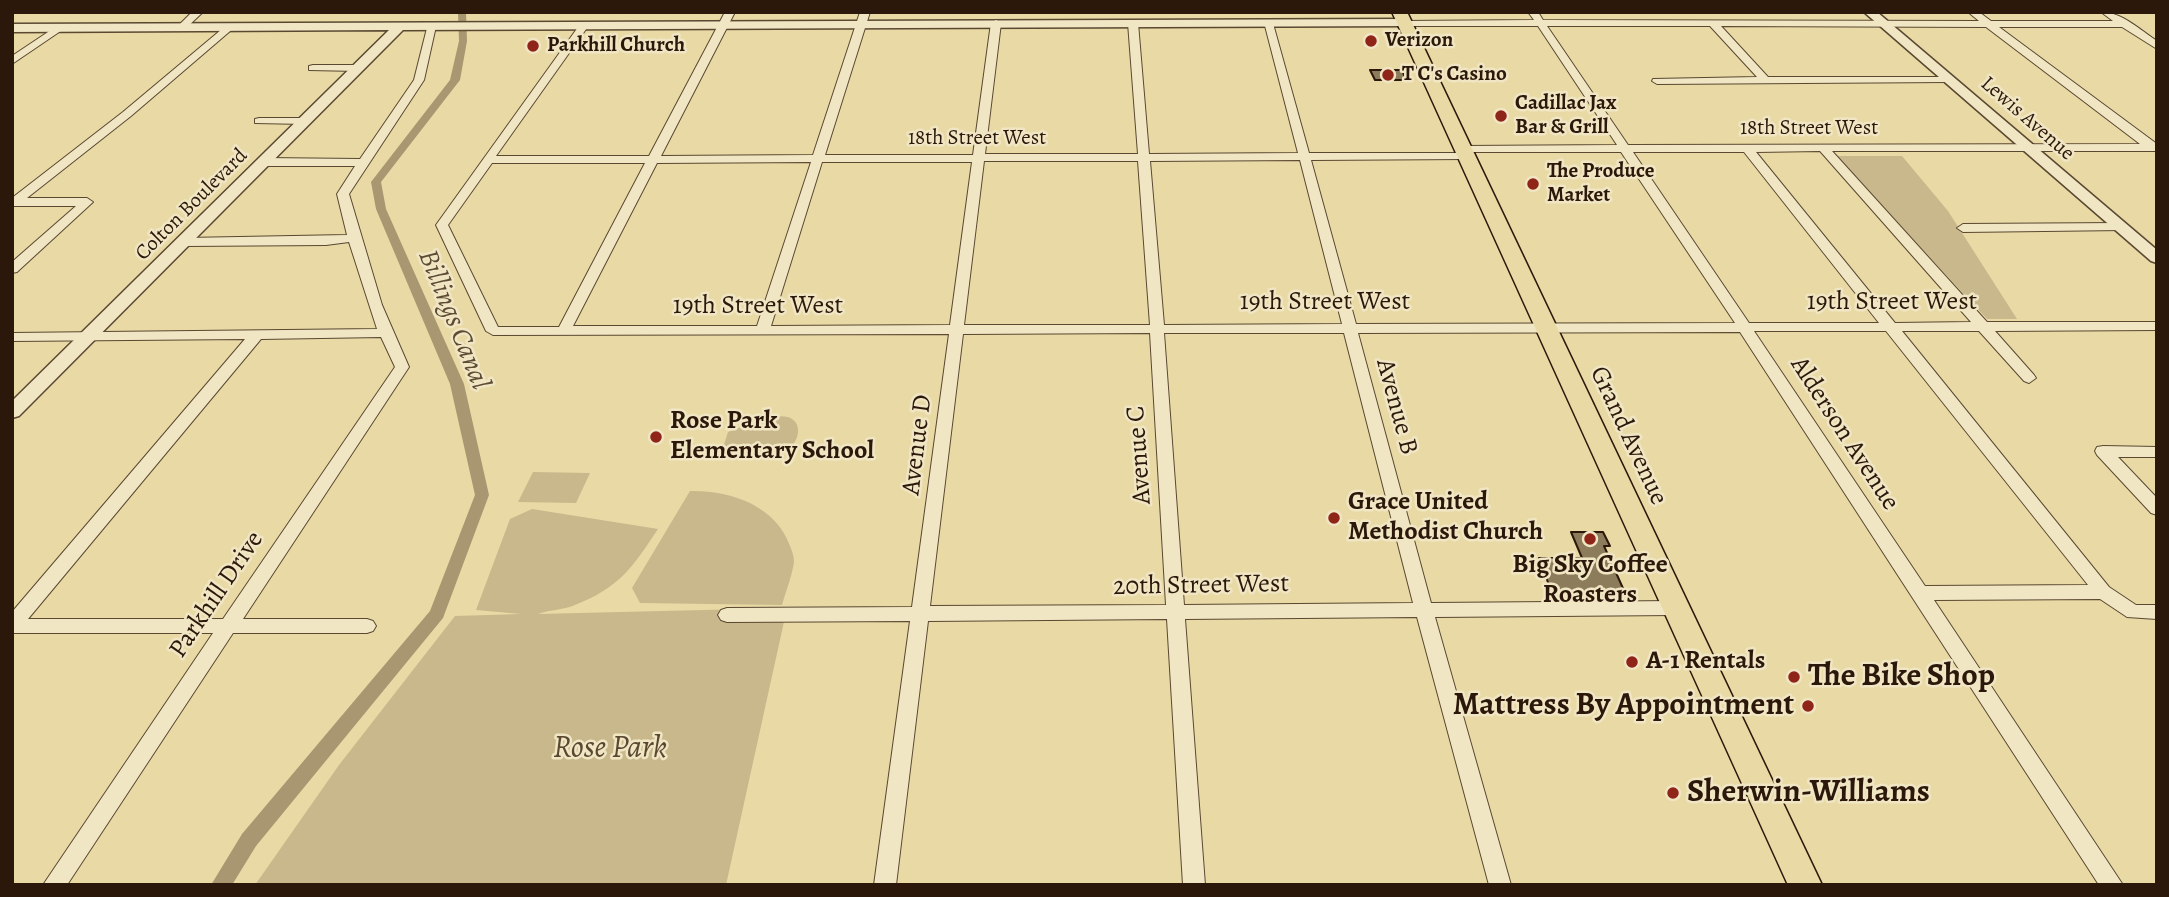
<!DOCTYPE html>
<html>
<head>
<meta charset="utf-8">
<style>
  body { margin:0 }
  #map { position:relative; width:2169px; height:897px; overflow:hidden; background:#e8d9a5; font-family:Alegreya,serif }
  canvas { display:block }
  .frame { position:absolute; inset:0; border:14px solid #2b180a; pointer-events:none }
</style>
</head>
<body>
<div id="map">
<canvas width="2169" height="897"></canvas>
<div class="frame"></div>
</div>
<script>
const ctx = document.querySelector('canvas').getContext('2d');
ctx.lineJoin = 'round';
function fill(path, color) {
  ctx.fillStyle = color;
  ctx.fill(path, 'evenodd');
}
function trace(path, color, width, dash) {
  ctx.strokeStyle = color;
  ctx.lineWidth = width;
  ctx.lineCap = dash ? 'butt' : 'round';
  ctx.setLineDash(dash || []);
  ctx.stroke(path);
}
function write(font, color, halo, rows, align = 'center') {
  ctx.font = font + ' Alegreya,serif';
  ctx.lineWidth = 5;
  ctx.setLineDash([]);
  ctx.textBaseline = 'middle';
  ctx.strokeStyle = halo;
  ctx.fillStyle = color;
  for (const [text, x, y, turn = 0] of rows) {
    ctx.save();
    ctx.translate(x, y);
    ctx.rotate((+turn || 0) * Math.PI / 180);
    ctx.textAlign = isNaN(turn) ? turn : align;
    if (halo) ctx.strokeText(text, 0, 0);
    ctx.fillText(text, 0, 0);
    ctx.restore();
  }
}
fill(new Path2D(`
  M1836,156H1902L1948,211L2017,319H1987Z
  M771,416C776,416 783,416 788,417C805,423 798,444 786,451C766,462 741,458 721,454L728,432Z
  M533,472L590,473L576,503L518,502Z
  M690,491C729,490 776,505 790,546C792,551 794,556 794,562C792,576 786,591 782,605L640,603L632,588Z
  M532,509L658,529C632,568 620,587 575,605C563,610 548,610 538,614L787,608L726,885H255L339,765L455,616L521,614L476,610L510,519Z`), '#c8b88b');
fill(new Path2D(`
  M458,12H466L467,41L460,80L381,182L386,209L464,384L489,495L443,618L256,846L232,885H211L242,834L430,611L475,495L450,384L376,209L371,182L450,80L459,41Z`), '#a89770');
const building = new Path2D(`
  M1370,70H1402L1406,80H1375Z
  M1571,532H1603L1610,546H1604L1626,595L1553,596L1539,558H1582Z`);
fill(building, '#8d7c5b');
trace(building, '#2b180a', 2);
const minor = new Path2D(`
  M192,12H203L185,29H179V25Z
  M725,12H735L661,156L813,155L860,12H870L825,155H973L991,23L996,20L1001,23L985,154H1138L1128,23L1133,20L1138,23L1149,154L1298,153L1264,22L1272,20L1309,153H1466L1472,156L1466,159L1311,160L1356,324L1735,323L1621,152H1462L1456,149L1462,146L1617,145L1538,26H1404L1401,25V21L1534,20L1528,12H1538L1543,20L1979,21L1968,12H1979L1991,21H2113L2101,12C2122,12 2140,30 2157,41V49L2122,27H1999L2157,144V151H1832L1987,322H2157V330L1995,331L2034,375L2036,378L2029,383L2024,381L1979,331H1902L2109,587L2136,605H2157V619L2127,617L2100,599L1934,600L2123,885H2099L1740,332L1358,333L1431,603L1675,601L1681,603L1684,608L1681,613L1675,615L1435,617L1511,885H1489L1417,617L1185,619L1205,885H1183L1167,619L928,621L896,885H874L910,621L727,622L721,620L718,615L721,610L727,608L912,607L949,334L493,335L486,331L436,225L581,23L589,25L496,156H649ZM1547,26H1710L1757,77L1653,79L1652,81L1657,84L1948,82L1953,79L1952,77H1768L1721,26L1986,27L2140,144L1628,145ZM1820,151L1971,322L1895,323L1756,152ZM1633,152H1744L1879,323H1749ZM1300,160L1342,324L1164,325L1150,161ZM984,161H1138L1150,325H964ZM811,162L757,326H573L657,163ZM822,162H972L950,325L771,326ZM492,163H645L559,327H498L448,225ZM1754,331H1886L2088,585L1925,586ZM1150,333L1166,605L930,606L963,334ZM1164,333H1344L1413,603L1184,605Z
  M228,24L236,26L131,116L27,198H87L93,202L17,272L12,273V262L76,206H12V198L123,112Z
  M428,24L436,26L424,80L349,194L382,305L409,367L243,619H367L373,621L376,626L373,631L367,633H233L67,885H43L213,633H12V612L245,339L12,341V333L377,329L349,242L326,245L185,246L179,242L185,238L347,235L337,194L355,166H264L258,162L264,158L360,159L414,80ZM381,337L395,367L223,619H28L261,339Z
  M57,26L65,28L12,64V56Z
  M313,65H358L363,68L358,71L309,70V66Z
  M259,118H305L311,121L305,124L255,123V119Z
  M2120,223L2126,227L2124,230L1963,232L1957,228L1963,224Z
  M2103,446L2157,447V457H2118L2157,498V515L2151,513L2097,455L2095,451L2097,447Z`);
const tertiary = new Path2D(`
  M1864,12H1877L2157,250V263L2151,261Z
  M1404,19L1408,20V26L403,30L19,416L12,418V401L389,30L12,32V24Z`);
const primary = new Path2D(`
  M1392,12H1407L1822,885H1788Z`);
trace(minor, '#5a4831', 2);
trace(tertiary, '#5a4831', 3);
trace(primary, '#2b180a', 3);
fill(minor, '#f0e6c4');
fill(tertiary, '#f0e6c4');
fill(primary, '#e8d9a5');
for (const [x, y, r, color] of [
  [1371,41,7,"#8f2418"],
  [533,46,7,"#8f2418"],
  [1388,75,7,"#8f2418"],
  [1501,116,7,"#8f2418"],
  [1533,184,7,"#8f2418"],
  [656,437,7,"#8f2418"],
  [1334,518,7,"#8f2418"],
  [1590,539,7,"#8f2418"],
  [1632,662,7,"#8f2418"],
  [1794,677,7,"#8f2418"],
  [1808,706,7,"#8f2418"],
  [1673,793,7,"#8f2418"]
]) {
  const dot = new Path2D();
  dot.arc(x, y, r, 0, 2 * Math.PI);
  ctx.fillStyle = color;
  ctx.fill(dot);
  trace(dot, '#f0e6c4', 2.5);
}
write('bold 21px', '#2b180a', '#f0e6c4', [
  ["Verizon",1385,41],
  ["Parkhill Church",547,46],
  ["T C's Casino",1402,75],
  ["Cadillac Jax",1515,104],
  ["Bar & Grill",1515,128],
  ["The Produce",1547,172],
  ["Market",1547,196]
], 'left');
write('21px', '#2b180a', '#f0e6c4', [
  ["Lewis Avenue",2027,119,41],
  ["18th Street West",1809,129],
  ["18th Street West",977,139],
  ["Colton Boulevard",192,205,-45]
]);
write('26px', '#2b180a', '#f0e6c4', [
  ["19th Street West",1325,303],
  ["19th Street West",1892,303],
  ["19th Street West",758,307],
  ["Avenue B",1396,407,75],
  ["Alderson Avenue",1844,434,57],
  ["Grand Avenue",1628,436,65],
  ["Avenue D",918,445,-83],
  ["Avenue C",1140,455,-94],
  ["20th Street West",1201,586,-1],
  ["Parkhill Drive",217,595,-56]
]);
write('bold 26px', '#2b180a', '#f0e6c4', [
  ["Rose Park",670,422],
  ["Elementary School",670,452],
  ["Grace United",1348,503],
  ["Methodist Church",1348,533],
  ["Big Sky Coffee",1590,566,"center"],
  ["Roasters",1590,596,"center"],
  ["A-1 Rentals",1646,662]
], 'left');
write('italic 28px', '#5d4b33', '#f0e6c4', [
  ["Billings Canal",453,320,68]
]);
write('bold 32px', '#2b180a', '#f0e6c4', [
  ["The Bike Shop",1808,677],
  ["Mattress By Appointment",1794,706,"right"],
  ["Sherwin-Williams",1687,793]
], 'left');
write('italic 32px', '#5a4831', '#f0e6c4', [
  ["Rose Park",610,749]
]);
</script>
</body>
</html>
